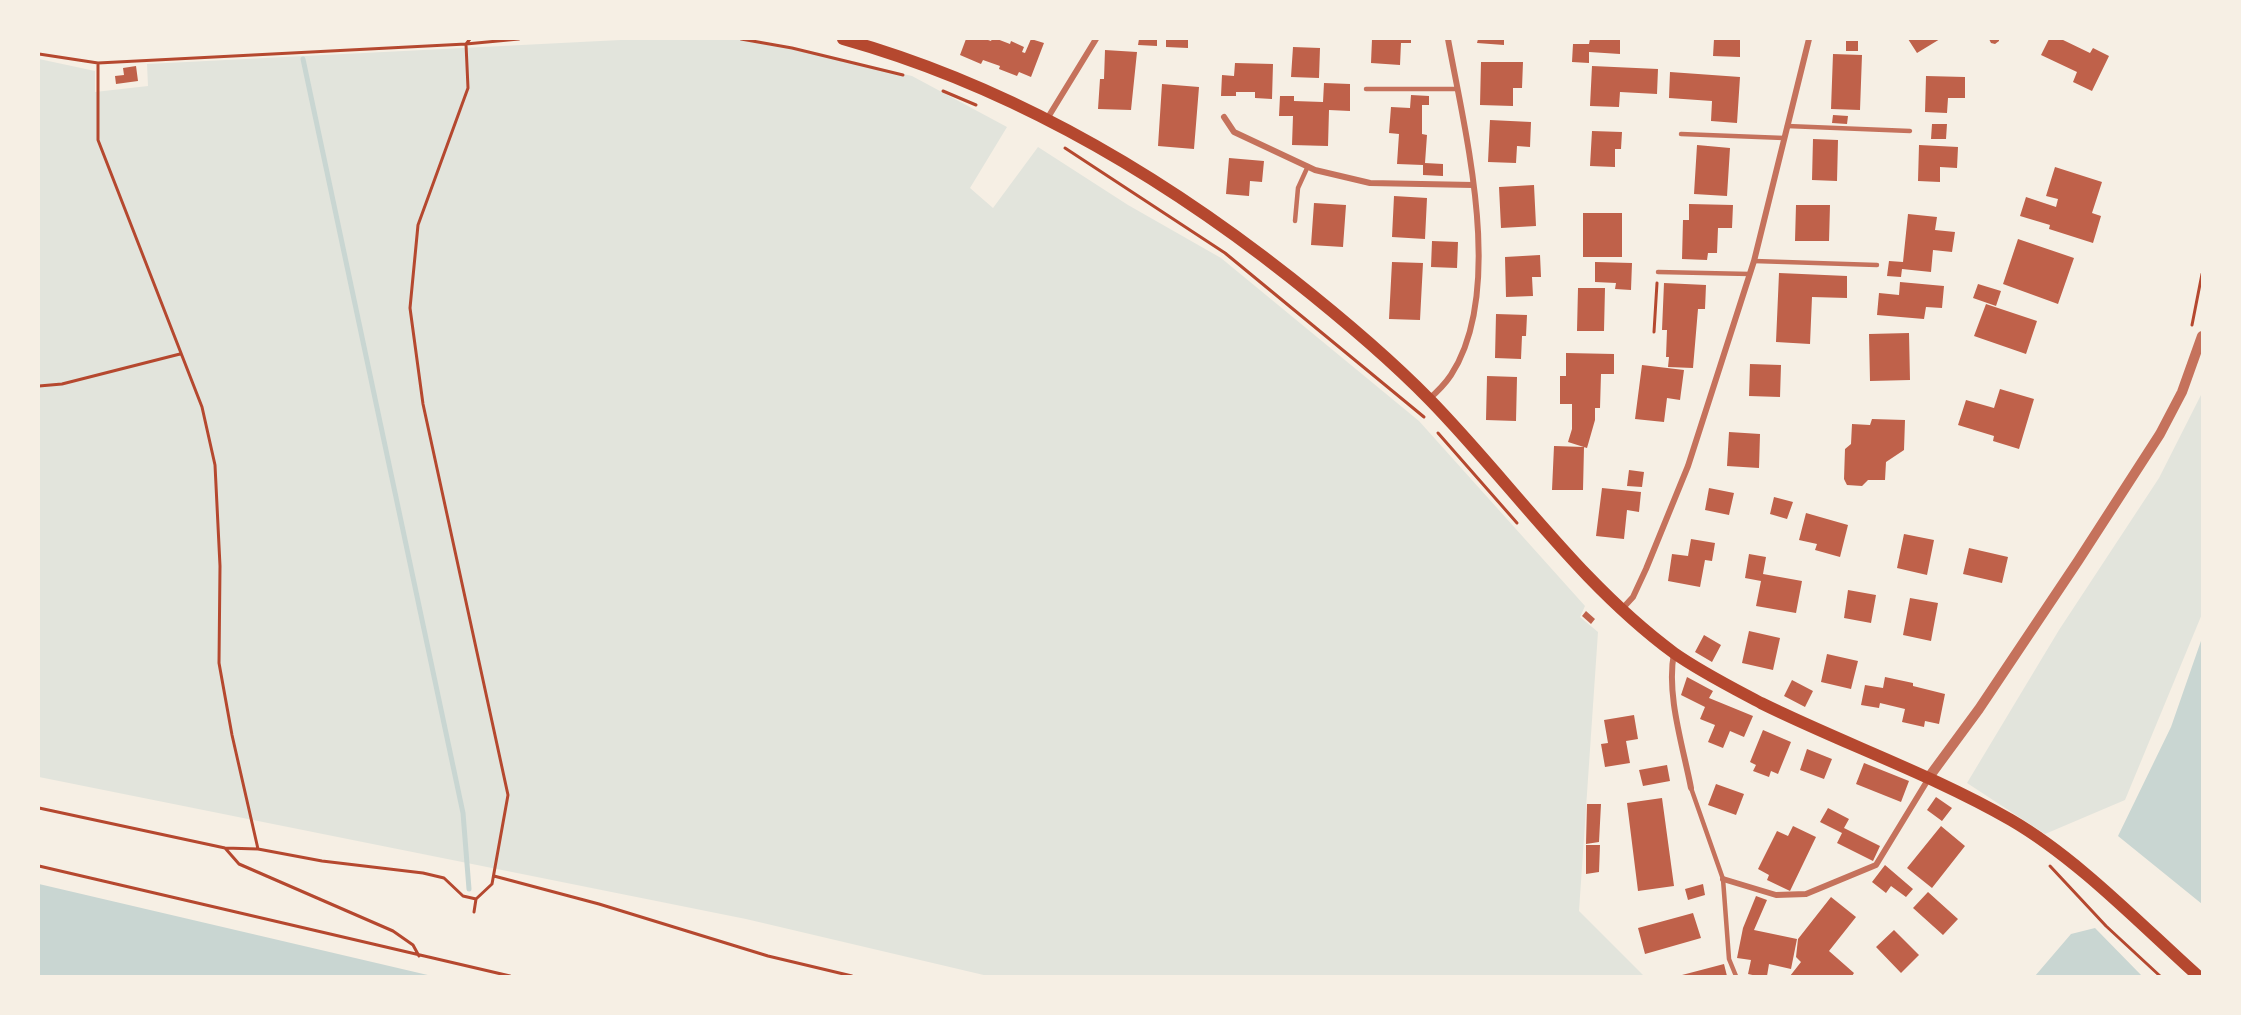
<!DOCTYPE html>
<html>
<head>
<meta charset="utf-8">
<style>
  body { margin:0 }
  #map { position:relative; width:2241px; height:1015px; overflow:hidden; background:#f6efe4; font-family:Montserrat,sans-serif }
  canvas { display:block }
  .frame { position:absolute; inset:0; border:40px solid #f6efe4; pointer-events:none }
</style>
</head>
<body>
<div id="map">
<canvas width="2241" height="1015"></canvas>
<div class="frame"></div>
</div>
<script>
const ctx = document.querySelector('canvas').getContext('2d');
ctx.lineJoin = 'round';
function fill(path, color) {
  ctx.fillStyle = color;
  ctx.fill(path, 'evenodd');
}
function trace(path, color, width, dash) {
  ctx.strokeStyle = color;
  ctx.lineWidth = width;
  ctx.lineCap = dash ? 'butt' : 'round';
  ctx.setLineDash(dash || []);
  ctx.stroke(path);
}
fill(new Path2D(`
  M640,39H746L912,76L1007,127L970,188L993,208L1038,147L1128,205L1221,258L1419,421L1585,606L1580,617L1598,632L1579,911L1644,976H988L746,919L39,777V59L95,71V92L148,86L147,64Z
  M2202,393V614L2125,800L2045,834L1967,783L2059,630L2159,478Z`), '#e2e4dc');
fill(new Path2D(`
  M2202,638V904L2118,836L2171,727Z
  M39,884L432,976H39Z
  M2095,928L2142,976H2035L2071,934Z`), '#c9d6d2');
trace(new Path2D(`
  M303,59L463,813L469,889`), '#c9d6d2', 5);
fill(new Path2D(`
  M966,39H985L991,41L992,39H997L1010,44L1011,41L1024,47L1022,52L1025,53L1031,39L1044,43L1031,77L1019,72L1017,76L999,69L1000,66L983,60L981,64L960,55Z
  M1139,39H1157V46L1138,45Z
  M1166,39H1188V48L1166,47Z
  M1372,39H1411V43H1401L1400,65L1371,63Z
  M1478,39H1504V45L1477,43Z
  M1590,39H1620V54L1589,52V63L1572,62L1573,44H1589Z
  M1714,39H1740V57L1713,56Z
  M1908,39H1940L1917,53Z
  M1989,39H1999V41L1995,44L1991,43Z
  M2049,39H2061L2090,53L2093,48L2109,56L2092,91L2073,82L2077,72L2041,55Z
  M1846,41H1858V51H1846Z
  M1293,47L1320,48L1319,78L1291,77Z
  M1105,50L1137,52L1131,110L1098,109L1100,79H1104Z
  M1833,54L1862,55L1860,110L1831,109Z
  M1481,62H1523L1522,88H1513V106L1480,105Z
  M1235,63L1273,64L1272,99L1255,98V92H1236V96H1221L1222,75L1234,76Z
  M136,66L138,81L116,84L115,76L124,75L123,68Z
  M1592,66L1658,69L1657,94L1620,92L1619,107L1590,106Z
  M1670,72L1740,77L1737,123L1711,121L1712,101L1669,98Z
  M1926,76L1965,77V98H1948L1947,113L1925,112Z
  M1324,83L1350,84V111L1329,110L1328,146L1292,145L1293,116H1279L1280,96H1294V101L1323,102Z
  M1162,84L1199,87L1194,149L1158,146Z
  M1411,95L1429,96V105H1422V134L1427,135L1425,163L1443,164V176L1423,175V165L1397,164L1399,134L1389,133L1391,107L1410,108Z
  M1833,115L1848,116L1847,124L1832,123Z
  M1490,120L1531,122L1530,147L1517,146L1516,163L1488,162Z
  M1932,124H1947L1946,139H1931Z
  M1592,131L1622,132L1621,149H1615V167L1590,166Z
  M1813,139L1838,140L1837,181L1812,180Z
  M1697,145L1730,148L1727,196L1694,194Z
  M1919,145L1958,147L1957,168L1940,167V182L1918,181Z
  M1229,158L1264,161L1262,182L1250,181L1249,196L1226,194Z
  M2055,167L2102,182L2092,213L2101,216L2093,243L2049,229L2050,225L2020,216L2026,197L2056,207L2058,199L2046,196Z
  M1534,185L1536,226L1501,228L1499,187Z
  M1394,196L1427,198L1425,239L1392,237Z
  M1314,203L1346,205L1343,247L1311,245Z
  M1689,204L1733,205L1732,228H1718L1717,253H1708L1707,260L1682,259L1683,220H1689Z
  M1796,205H1830L1829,241H1795Z
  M1583,213H1622V257H1583Z
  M1908,214L1937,217L1935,230L1955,232L1952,252L1933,250L1931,272L1902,269L1901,277L1887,276L1889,261L1903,262Z
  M2018,239L2074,258L2058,304L2003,284Z
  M1432,241L1458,242L1457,268L1431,267Z
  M1540,255L1541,277H1532L1533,296L1506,297L1505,257Z
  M1392,262L1423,263L1420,320L1389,319Z
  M1595,262L1632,263L1631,290L1615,289L1616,283L1595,282Z
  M1779,273L1847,276V298L1812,297L1810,344L1776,342Z
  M1900,282L1944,286L1942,308L1926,307L1924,319L1877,315L1879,293L1899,295Z
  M1664,283L1706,285L1705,309H1698L1693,368L1668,367L1669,357H1666L1667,330H1662Z
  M1978,284L2001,291L1996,306L1973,298Z
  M1578,288H1605L1604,331H1577Z
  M1986,304L2037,321L2026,354L1974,336Z
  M1496,314L1527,315L1526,336H1522L1521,359L1495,358Z
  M1909,333L1910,380L1870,381L1869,334Z
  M1566,353L1614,354V374H1601L1600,408H1595V420L1587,448L1568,442L1572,429V404H1560V376H1566Z
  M1750,364L1781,365L1780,397L1749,396Z
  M1642,365L1684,370L1680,400L1667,398L1664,422L1635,419Z
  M1487,376L1517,377L1516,421L1486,420Z
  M2000,389L2034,399L2019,449L1993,441L1994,436L1958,425L1966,400L1994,408Z
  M1872,419L1905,420L1904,450L1886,462L1885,480H1868L1862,486L1847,485L1844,479L1845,449L1851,444L1852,424L1870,425Z
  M1729,432L1760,434L1759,468L1727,466Z
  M1554,446L1584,447L1583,490H1552Z
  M1629,470L1644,472L1642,487L1627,486Z
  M1602,488L1641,492L1639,512L1627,510L1624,539L1596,536Z
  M1709,488L1734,493L1729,515L1705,510Z
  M1774,497L1793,502L1787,519L1770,514Z
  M1806,513L1848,525L1840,557L1815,550L1817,544L1799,540Z
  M1904,534L1934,540L1927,575L1897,568Z
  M1691,539L1715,543L1712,561L1705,560L1700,587L1668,581L1672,554L1688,556Z
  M1969,548L2008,557L2002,583L1963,574Z
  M1749,554L1766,557L1763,574L1802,581L1796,613L1756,606L1761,581L1745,578Z
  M1848,590L1876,595L1871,623L1844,618Z
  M1910,598L1938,603L1931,641L1903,635Z
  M1586,611L1595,619L1591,624L1582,616Z
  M1749,631L1780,638L1773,670L1742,663Z
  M1704,635L1721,645L1712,662L1695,652Z
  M1827,654L1858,661L1851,689L1821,682Z
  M1687,677L1713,691L1709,698L1753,716L1744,737L1730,731L1723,748L1708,742L1715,725L1700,719L1705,707L1681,695Z
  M1885,677L1913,683V686L1945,694L1939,724L1925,721L1924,727L1902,722L1905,709L1880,703L1879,708L1861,705L1865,685L1883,688Z
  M1792,680L1813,691L1805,707L1784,696Z
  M1634,715L1638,739L1626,741L1630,763L1605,767L1601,744L1608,743L1604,720Z
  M1763,730L1791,742L1778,774L1771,771L1769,777L1753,771L1756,765L1750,762Z
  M1807,749L1832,759L1824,779L1800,770Z
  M1864,763L1909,781L1901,802L1856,784Z
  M1667,765L1670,781L1643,786L1639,770Z
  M1716,784L1744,794L1736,815L1708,805Z
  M1936,797L1952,808L1942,821L1927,810Z
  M1662,798L1674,886L1638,891L1627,803Z
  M1587,804H1601L1599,842L1586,844Z
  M1828,808L1849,819L1844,828L1880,846L1873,861L1837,843L1842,833L1820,822Z
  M1793,826L1816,837L1790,891L1767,880L1769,875L1758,869L1777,831L1788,836Z
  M1941,826L1965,846L1932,888L1907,868Z
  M1586,845H1600L1599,872L1586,874Z
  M1885,865L1913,889L1906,897L1891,886L1886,893L1872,882Z
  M1703,884L1705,895L1688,900L1685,889Z
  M1928,892L1958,919L1943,935L1913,908Z
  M1756,896L1767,900L1754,930L1797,939L1791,969L1769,964L1767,976H1757L1748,974L1751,960L1737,958L1743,928Z
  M1831,897L1856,917L1829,951L1854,973L1852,976H1790L1801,962L1796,957L1798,939Z
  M1693,913L1701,938L1645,954L1638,928Z
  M1894,930L1919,955L1901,973L1876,947Z
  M1724,964L1727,976H1682V975Z`), '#bf614a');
trace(new Path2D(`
  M470,39L466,44L468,88L418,225L410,308L423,404L508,795L492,884L476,899
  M741,39L792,48L903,75
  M39,54L98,63L466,44L519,39
  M98,63V140L202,407L215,465L220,566L219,663L232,735L258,849
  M943,91L976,105
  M1065,148L1225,253L1424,417
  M2192,325L2202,274
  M1654,332L1657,283
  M39,386L62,384L180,354
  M1438,433L1517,523
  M39,808L225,848L258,849L322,861L423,873L444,878L463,896L476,899L474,912
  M225,848L239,864L393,931L413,945L419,956
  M39,866L510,976
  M2050,866L2106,926L2160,976
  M494,876L599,904L768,956L852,976`), '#b5482f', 3);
trace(new Path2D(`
  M1366,89H1457
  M1787,126L1910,131
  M1681,134L1784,138
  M1295,221L1298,188L1308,166
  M1754,261L1877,265
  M1658,272L1750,274
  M1691,788L1723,879L1729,959L1736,976`), '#c5725c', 4.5);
trace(new Path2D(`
  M1224,117L1234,132L1315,170L1370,183L1473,185
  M1047,119L1096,39
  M1429,399C1437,392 1445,384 1451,375C1506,290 1465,133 1448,39
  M1622,609L1633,597L1646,569L1688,466L1754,261L1809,39
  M1674,653C1666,695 1683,746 1691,788
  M1723,879L1776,895L1806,894L1876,865L1929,778`), '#c5725c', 6);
trace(new Path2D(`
  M1929,777L1979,709L2078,561L2160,434L2182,392L2202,336`), '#c5725c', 10);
trace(new Path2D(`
  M843,39C1007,85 1158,173 1291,278C1339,316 1387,356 1430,400C1511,483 1579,583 1674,653C1701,672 1731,687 1761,703C1844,744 1931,774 2011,820C2078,859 2140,924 2198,976`), '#b5482f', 12);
</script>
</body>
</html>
